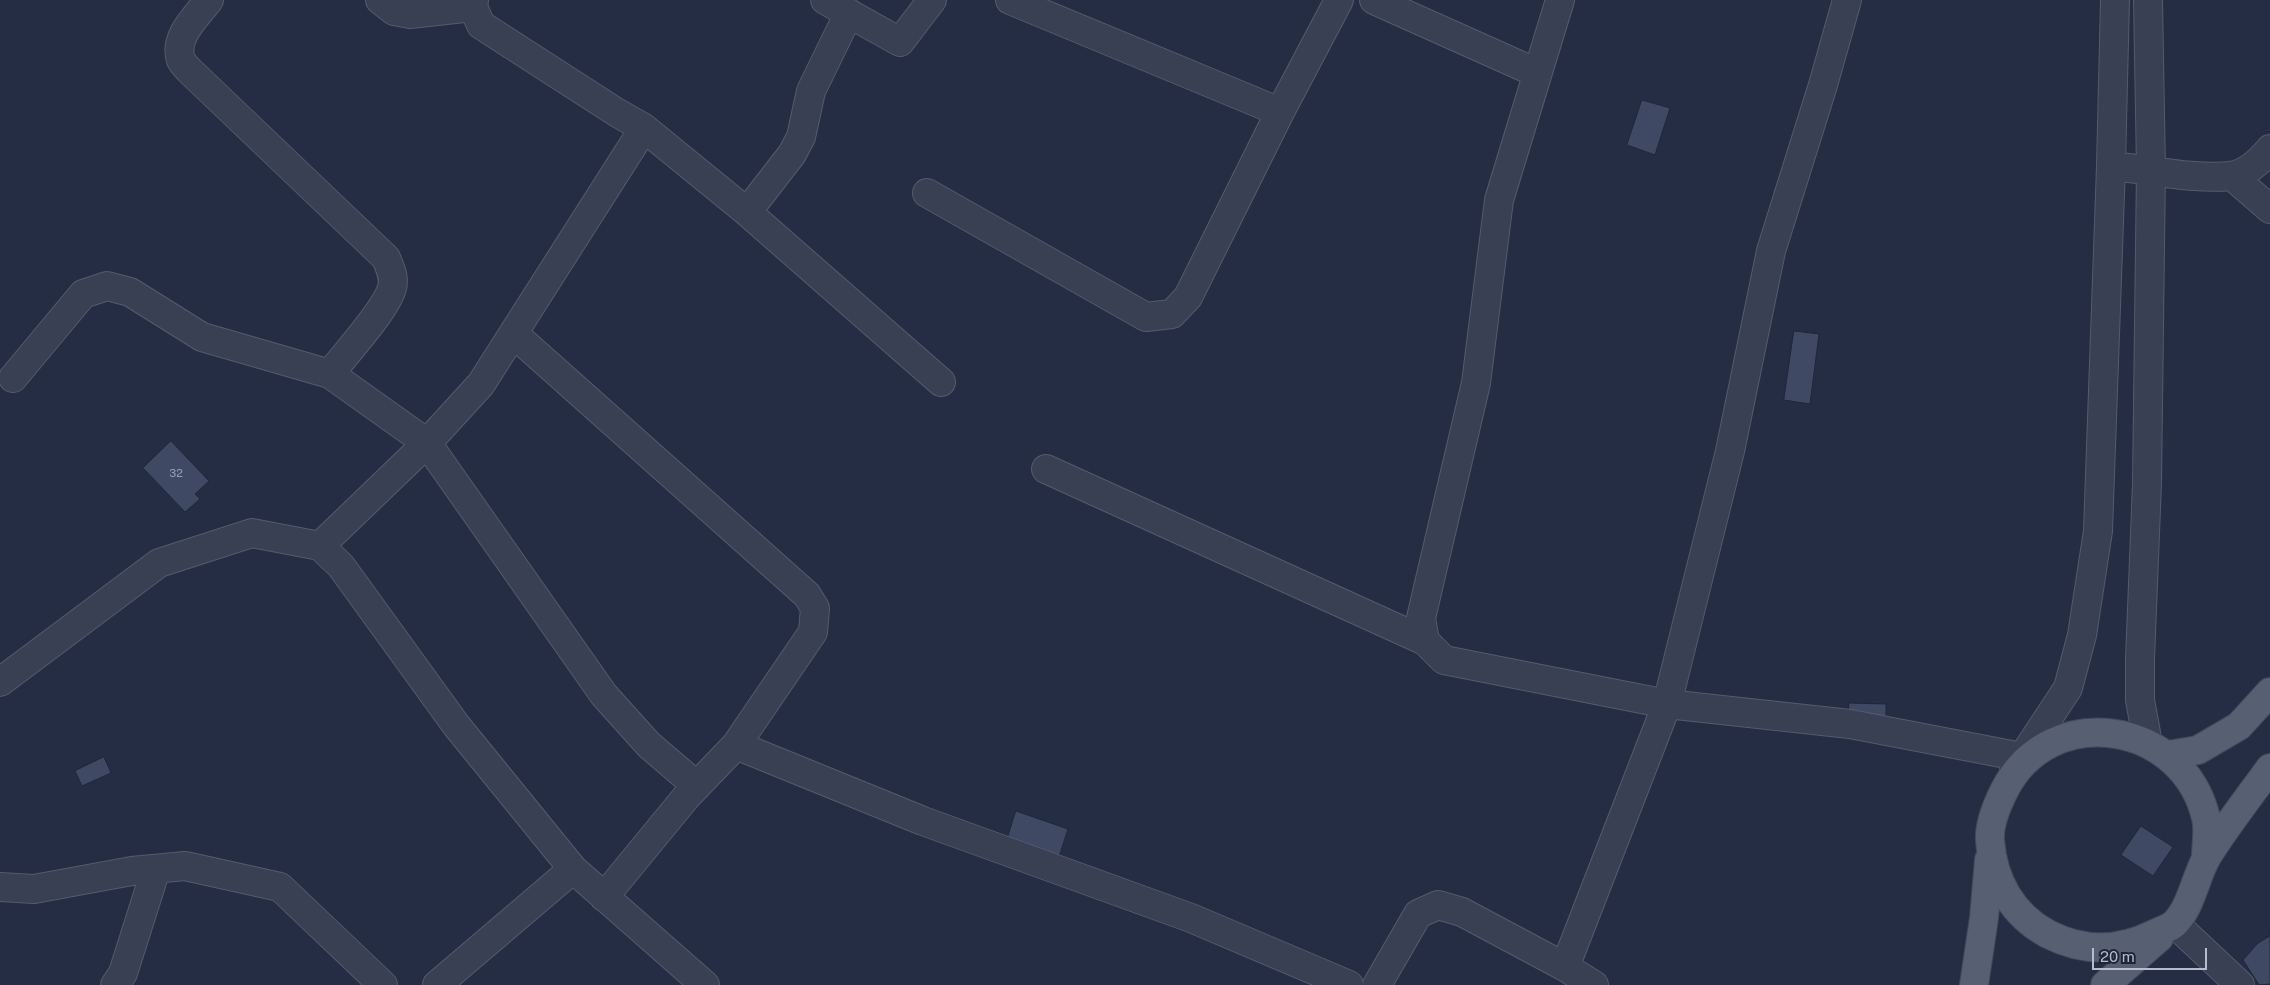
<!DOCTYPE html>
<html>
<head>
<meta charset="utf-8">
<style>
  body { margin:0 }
  #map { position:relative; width:2270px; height:985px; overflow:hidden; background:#252d44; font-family:"Public Sans",sans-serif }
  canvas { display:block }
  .scale { position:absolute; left:2092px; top:948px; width:115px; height:22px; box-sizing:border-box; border:2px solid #b6bbcd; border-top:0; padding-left:6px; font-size:15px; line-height:18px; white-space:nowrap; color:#b6bbcd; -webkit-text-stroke:4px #1e2538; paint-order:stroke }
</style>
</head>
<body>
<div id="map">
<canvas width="2270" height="985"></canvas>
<div class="scale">20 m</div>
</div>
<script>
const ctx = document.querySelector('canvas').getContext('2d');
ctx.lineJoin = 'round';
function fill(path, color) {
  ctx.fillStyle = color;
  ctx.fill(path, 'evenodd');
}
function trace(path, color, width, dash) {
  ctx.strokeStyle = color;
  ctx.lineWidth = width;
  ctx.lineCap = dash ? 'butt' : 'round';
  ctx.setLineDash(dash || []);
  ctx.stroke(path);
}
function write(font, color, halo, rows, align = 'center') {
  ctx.font = font + ' "Public Sans",sans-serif';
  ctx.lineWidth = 4.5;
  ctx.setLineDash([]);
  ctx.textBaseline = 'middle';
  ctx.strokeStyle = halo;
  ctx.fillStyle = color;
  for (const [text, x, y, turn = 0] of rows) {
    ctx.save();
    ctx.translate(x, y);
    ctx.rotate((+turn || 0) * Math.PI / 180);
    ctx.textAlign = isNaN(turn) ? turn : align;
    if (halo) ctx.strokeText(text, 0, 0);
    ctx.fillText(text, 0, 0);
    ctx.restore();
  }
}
const building = new Path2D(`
  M1642,100L1670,108L1655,155L1627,145Z
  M1794,331L1819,334L1810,404L1784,400Z
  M171,441L209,481L195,494L200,499L185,512L143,468Z
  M1849,703L1886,704V726H1849Z
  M104,757L111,773L82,786L75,771Z
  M1016,811L1068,829L1057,863L1005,846Z
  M2141,826L2173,847L2153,876L2121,855Z
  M2270,936V984L2259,985L2243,960L2257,944Z`);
fill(building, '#404964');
trace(building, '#20273a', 1);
const street = new Path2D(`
  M209,0C197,16 173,37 181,60C183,64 188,69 191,72L386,258C390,268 395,277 392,288C386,310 345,354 330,374
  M380,0L394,11L410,14L473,7
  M474,0L473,7L481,25L616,112L644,128L481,384L427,443L604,695L649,745L697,786
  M825,0L900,42L932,0
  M1010,0L1280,112L1339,0
  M1374,0L1537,73
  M1560,0L1499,200L1476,383L1421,618L1425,641L1444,660L1667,704L1730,451L1771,251L1823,85L1847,0
  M644,128L747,212L941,382
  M2111,166C2146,169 2196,180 2230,176C2247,174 2260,161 2270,149
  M2232,176L2270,209
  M927,193L1146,317L1172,314L1188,297L1280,112
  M747,212L792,154L801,137L811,91L849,13
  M514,334L807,595L815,608L813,632L736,745L687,796L604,897
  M13,378L83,294L107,286L130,292L202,337L330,374L427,443L320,546
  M1046,469L1425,641
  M0,682L159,563L252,533L320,546L341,566L456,725L573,869L705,985
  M2148,744L2140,700V659L2147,483L2151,169L2148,0
  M736,745L923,821L1191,918L1349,985
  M2014,770L2068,688L2082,635L2098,531L2111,166L2115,0
  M0,887L34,889L132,871L185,866L280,887L383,985
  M2175,924L2240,985
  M1565,967L1667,704L1850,724L2022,757
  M115,985L123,973L156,869
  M437,985L573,869
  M1377,985L1418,914L1438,905L1462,912L1565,967L1594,985`);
const primary = new Path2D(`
  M2168,755L2198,750L2239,726L2270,692
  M2206,857C2206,845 2209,829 2206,818C2183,720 2049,700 2004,791C1997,805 1989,824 1990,840C1993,880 2012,915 2048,934C2083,952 2118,952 2154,934C2160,931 2170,928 2175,923C2192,906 2196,874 2208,855C2227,825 2249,797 2270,768
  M1974,985L1984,918L1989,860
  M2105,985L2159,938`);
trace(street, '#545b6d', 30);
trace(primary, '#43495c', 30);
trace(street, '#394053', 28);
trace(primary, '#575f73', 28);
write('11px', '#989eb3', null, [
  ["32",176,474]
]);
</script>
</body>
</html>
